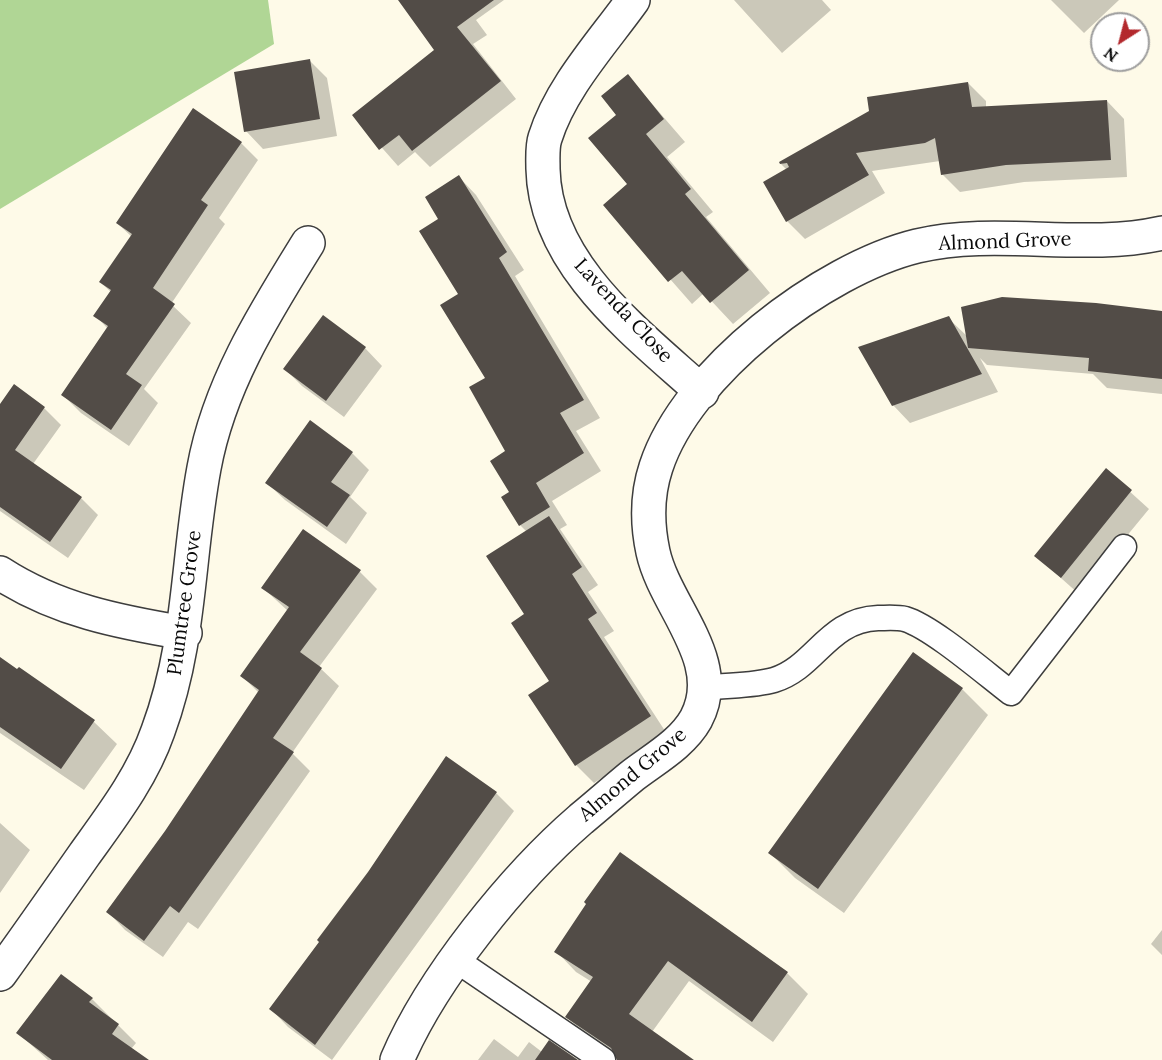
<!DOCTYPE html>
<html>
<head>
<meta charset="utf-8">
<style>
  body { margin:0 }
  #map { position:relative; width:1162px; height:1060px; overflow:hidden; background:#fefae8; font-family:Lora,serif }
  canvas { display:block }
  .north { position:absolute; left:1090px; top:12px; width:60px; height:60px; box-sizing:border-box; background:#fff; border:2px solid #9d9d9d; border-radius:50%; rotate:216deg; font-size:16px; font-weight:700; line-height:24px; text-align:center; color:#0a0a0a }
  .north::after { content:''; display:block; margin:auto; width:21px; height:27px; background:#b3292d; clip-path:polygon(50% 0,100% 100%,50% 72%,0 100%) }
</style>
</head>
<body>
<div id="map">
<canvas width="1162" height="1060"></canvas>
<div class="north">N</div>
</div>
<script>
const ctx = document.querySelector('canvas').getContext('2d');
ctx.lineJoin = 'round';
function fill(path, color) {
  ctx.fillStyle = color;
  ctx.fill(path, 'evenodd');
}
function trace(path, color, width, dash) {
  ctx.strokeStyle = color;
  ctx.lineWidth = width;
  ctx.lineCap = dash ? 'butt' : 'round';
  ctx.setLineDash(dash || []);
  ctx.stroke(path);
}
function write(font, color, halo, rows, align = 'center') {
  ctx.font = font + ' Lora,serif';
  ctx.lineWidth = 6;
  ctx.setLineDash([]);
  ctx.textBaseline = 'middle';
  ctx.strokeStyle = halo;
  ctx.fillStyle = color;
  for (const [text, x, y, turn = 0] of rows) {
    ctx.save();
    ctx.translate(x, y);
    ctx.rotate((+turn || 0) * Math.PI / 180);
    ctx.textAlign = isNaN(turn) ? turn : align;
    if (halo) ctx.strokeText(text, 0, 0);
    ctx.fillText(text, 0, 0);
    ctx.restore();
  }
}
fill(new Path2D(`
  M0,0H268L274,44L0,209Z`), '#b0d695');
fill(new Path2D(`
  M399,0H504L476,20L487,35L473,44L516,99L430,167L415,152L398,166L354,116L436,51Z
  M734,0H822L831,10L782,53Z
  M1051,0H1119L1084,33Z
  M309,60L327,78L337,136L263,149L246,131Z
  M628,76L685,142L667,157L713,212L706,217L770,293L733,324L704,293L692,304L605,205L630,185L618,115Z
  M968,83L986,101V107L1107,101L1124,119L1127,177L1024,182L960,192L942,174L940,161L872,171L885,193L805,239L787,221V170L781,164Z
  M241,143L258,160L219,218L225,224L171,304L191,323L144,389L158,403L129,446L81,413L63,395L108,329L95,315L111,292L100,282L132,237L117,223Z
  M459,177L476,195L524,270L515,276L600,418L576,431L601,471L552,501L567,525L560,529L598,585L588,592L614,631L604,637L667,734L594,783L576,765L551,681L526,615L527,532L520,525L511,492L507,452L440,219Z
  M323,318L365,348L382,366L344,417L302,386L285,369Z
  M948,318L968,337L1162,326V394L1107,388L1093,374L987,365L980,358L998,392L910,423L893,405Z
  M15,386L44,408L61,425L33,464L81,498L98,515L68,558L0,511V406Z
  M352,453L369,470L350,497L367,513L346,544L285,500L267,483Z
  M1106,470L1149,509L1079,594L1036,556Z
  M360,572L377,589L319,667L339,686L292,753L310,771L198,929L188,922L163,957L125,930L108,912L166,832L259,693L242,676L288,611L263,588Z
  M914,654L962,689L988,715L844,913L795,878L770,853Z
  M0,659L17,671L19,669L94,722L117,744L84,790L0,733Z
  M447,758L496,793L514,811L332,1060L288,1027L271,1009L369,873Z
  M0,823L30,850L0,893Z
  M588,905L787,973L808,994L773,1042L689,981L652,1032L691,1060H619L588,1038L567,1017L592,982L576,972L556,951Z
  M1162,930V955L1151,944Z
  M92,999L136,1043L131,1049L147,1060H48L18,1033Z
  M494,1039L518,1057L529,1042L542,1052L575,1060H478Z`), '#0003');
fill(new Path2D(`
  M398,0H494L457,27L501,81L412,151L399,135L379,150L352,115L434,50Z
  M310,59L320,119L244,132L234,72Z
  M628,74L664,119L646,134L691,189L685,194L749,270L710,303L682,271L668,282L603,205L627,184L588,138L616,115L601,96Z
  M968,82L972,107L1107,100L1111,160L1006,165L941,175L935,138L925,143L856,153L869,175L786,222L763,182L789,167L787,163L780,164L779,162L869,111L867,97Z
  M193,108L242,142L201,200L208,205L153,288L175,304L126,374L142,385L111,430L61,395L108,326L93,316L111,290L99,282L132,234L116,223Z
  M459,175L507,252L499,258L584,400L560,413L584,453L536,483L550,507L519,526L501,497L509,492L490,461L505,451L469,387L485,378L440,305L458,294L419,231L438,219L425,197Z
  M1002,297L1096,303L1162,311V379L1088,371L1089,358L968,348L961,307Z
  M323,315L366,347L326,401L283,369Z
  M949,316L982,374L892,406L858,347Z
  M14,384L45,407L15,450L82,497L50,542L0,507V404Z
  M310,420L353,452L331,482L350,495L327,527L265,483Z
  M1106,468L1132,490L1061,578L1034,556Z
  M549,516L582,567L572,574L597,613L588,619L651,716L575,766L528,695L549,681L511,623L524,614L486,556Z
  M303,529L361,570L300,652L322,668L273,738L294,752L179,913L170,906L144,941L106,912L165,831L259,690L240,676L289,607L261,588Z
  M913,652L963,688L818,889L768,853Z
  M0,657L17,669L19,667L95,720L61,769L0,727Z
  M446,756L497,792L315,1045L269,1009L319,942L317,940L368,872Z
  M620,852L788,972L752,1022L668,961L629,1014L694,1060H617L611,1048L565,1017L593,977L554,952L586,904L584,902Z
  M61,974L93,998L89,1002L119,1024L112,1034L149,1060H52L16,1033Z
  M549,1040L578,1060H535Z`), '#524c47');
const lane = new Path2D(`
  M705,688C727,685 753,686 774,680C816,667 827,620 878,618C886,618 897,617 905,619C932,627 986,674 1011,693L1124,547
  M456,960L603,1060`);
const street = new Path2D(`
  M633,0C603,42 561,87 545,138C542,147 543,159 543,169C545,265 637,333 702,392
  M0,573C57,610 119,622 185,633
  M0,974C28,935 56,895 84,855C112,816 142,777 158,731C191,642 187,559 204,468C219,385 264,314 308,243
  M397,1060C432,978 514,877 581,819C598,805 615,790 632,776C654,759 682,744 696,719C727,661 665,607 653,552C647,524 647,494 656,467C687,372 823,269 917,246C997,227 1082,251 1162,233`);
trace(lane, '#3d3d3d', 27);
trace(street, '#3d3d3d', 36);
trace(lane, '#fff', 24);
trace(street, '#fff', 33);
write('20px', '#0a0a0a', '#fff', [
  ["Almond Grove",1005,242,-2],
  ["Lavenda Close",623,311,47],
  ["Plumtree Grove",185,603,-82],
  ["Almond Grove",633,775,-40]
]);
</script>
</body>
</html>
